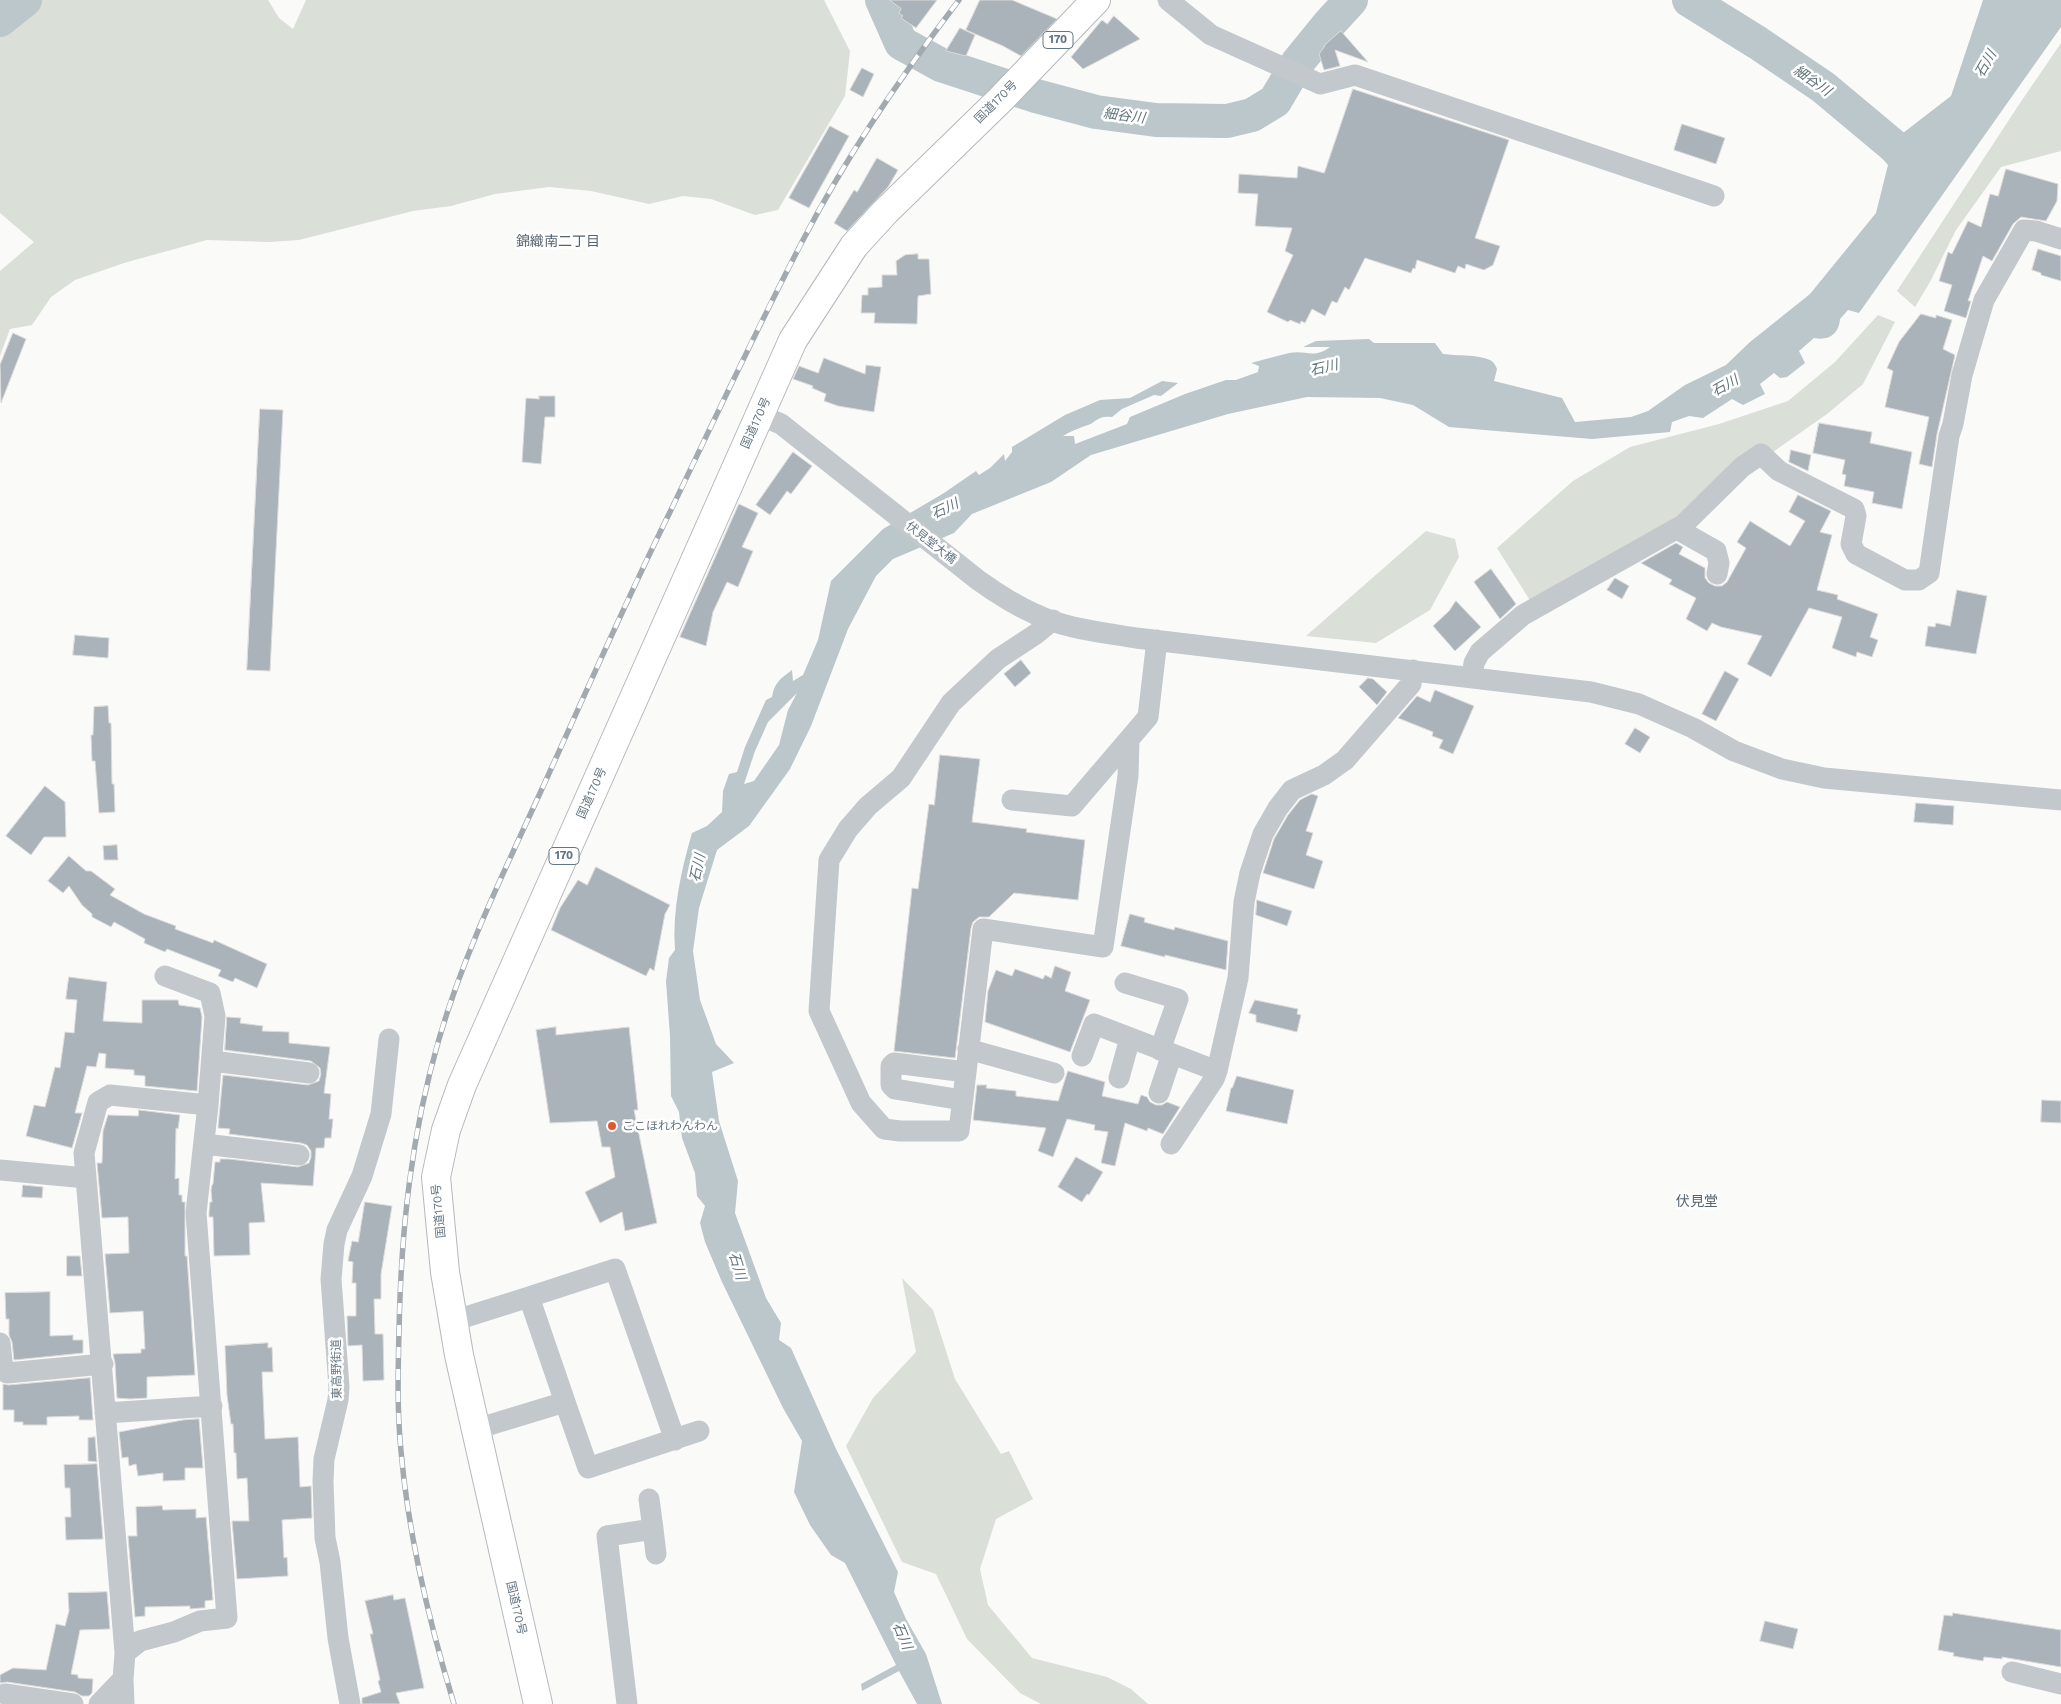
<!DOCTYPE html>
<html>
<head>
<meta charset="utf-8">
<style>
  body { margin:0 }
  canvas { display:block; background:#fafaf8 }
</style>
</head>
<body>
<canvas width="2061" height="1704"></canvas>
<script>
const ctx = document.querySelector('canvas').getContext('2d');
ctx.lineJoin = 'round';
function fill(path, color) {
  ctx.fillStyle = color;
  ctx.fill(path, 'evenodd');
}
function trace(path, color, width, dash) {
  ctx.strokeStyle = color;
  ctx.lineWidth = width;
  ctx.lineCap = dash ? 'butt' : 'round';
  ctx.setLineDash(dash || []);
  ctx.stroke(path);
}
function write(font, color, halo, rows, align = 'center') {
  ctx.font = font + ' "Work Sans","Noto Sans JP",sans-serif';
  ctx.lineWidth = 5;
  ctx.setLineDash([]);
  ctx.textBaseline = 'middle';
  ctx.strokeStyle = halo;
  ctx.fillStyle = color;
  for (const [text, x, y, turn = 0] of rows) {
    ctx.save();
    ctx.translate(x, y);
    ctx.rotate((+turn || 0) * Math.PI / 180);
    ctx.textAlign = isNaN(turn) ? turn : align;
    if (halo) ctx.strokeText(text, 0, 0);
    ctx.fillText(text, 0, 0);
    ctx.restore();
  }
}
fill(new Path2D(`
  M31,0H268L279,18L293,29L306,0H824L850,51L845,96L778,210L755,215L711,199L683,196L649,204L591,191L549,187L495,194L451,206L413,211L299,240L270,242L207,240L124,263L75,280L51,297L32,325L10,329L0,356V271L34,242L0,213V26Z
  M2061,43V151L2001,167L1956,230L1930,282L1915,307L1897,291L2018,106Z
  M1878,315L1895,322L1863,384L1827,414L1672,523L1531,602L1497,548L1573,481L1630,447L1719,424L1788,401L1835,362Z
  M1426,531L1455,539L1459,557L1430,610L1376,643L1306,636Z
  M902,1278L933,1310L955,1379L1001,1454L1009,1451L1033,1499L996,1519L980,1569L988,1605L1032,1658L1107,1677L1131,1689L1148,1704H1041L1020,1693L967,1639L936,1574L902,1562L846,1446L873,1398L916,1352Z`), '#dadfd7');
fill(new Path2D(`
  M1983,0H2061V27L1859,313L1848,310L1840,319C1839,334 1829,341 1814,338L1799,351L1805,363L1787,377L1780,378L1774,373L1760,384L1765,394L1743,405L1732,399L1703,418L1689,416L1672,422L1670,432L1592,439L1449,427L1413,405L1380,398L1307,397L1228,414L1091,455L1051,482L972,514L954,533L893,559L876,576L848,629L811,726L790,769L749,826L717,850L699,908L693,951L700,1000L716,1044L734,1063L712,1072L719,1121L738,1181L735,1213L766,1298L781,1323L779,1340L791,1348L836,1449L898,1572L894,1592L906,1619L926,1654L942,1704H917L899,1671L862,1691L861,1684L896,1665L845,1563L831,1555L810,1525L794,1492L802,1441L783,1408L722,1282L705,1242L700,1223L705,1206L697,1196L695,1173L682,1138L679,1112L671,1096L670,1036L666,981L669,958L675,950C672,911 681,871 692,833L707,826L722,812L723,791L729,774L737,772L745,747L766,700L772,697C774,683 781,678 792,670L793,681L803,675L818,640L831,581L883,529L944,493L976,471L979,475L990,468L1004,454L1005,461L1012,452V447L1065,415L1100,400L1130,398L1162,381L1178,383L1161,396L1154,395L1122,409L1112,417C1097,415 1098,422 1085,426C1077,429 1071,431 1063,436H1074L1075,444L1127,424L1130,417L1185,394L1226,380H1236L1258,372L1259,366L1251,363C1263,360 1276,356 1289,353C1306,350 1314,359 1330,347H1303L1316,341L1369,339L1374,343H1435L1443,354C1456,356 1483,354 1493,362C1495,364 1496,367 1497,369L1494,381L1562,398L1575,422L1631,417L1648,411L1685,385L1726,365L1750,342L1810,294L1876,213L1888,165L1861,134L1870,120L1903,133L1951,96ZM797,693L788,710L779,745L754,781L744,784L755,751L768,722Z`), '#bbc7cb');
trace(new Path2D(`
  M882,0L901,43L941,65L1036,96L1096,112L1156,120L1227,121L1252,115L1275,101L1298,62L1329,24L1351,0
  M1689,0L1758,43L1823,87L1902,153
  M0,20L25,0`), '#bbc7cb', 34);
const building = new Path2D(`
  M890,0H937L916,28L901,18L903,16L899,13L901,9Z
  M980,0H1012L1057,19L1021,56L1003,46L966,30Z
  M1114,16L1140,39L1083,69L1071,57L1102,20L1107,24Z
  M960,28L975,35L966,56L946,51Z
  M1341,31L1368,62L1335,50L1340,66L1324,70L1319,54L1325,46H1324Z
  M862,68L874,74L863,97L850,90Z
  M1353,89L1509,140L1475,238L1500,246L1493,265L1484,270L1466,264L1465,269L1458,266L1455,273L1417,260L1415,269L1413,268L1411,273L1365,258L1349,290L1345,287L1337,303L1332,301L1325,316L1312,309L1305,323L1301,321L1300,324L1290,320L1288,322L1267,312L1293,255L1285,251L1292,228L1255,226L1258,194L1238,193L1239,174L1297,178L1298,166L1324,173Z
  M1682,124L1725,138L1716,164L1674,150Z
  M830,126L849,136L809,208L789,198Z
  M877,158L898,170L888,187L847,231L834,223L854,190L857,192Z
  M2006,169L2058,184L2057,201L2046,221L2021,217L2013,224L1992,261L1983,256L1968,301H1971L1966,318L1944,311L1952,285L1939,281L1948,252L1952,254L1968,221L1981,227L1990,194L1998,196Z
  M2038,249L2061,256V281L2041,275V273L2032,270Z
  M918,254V259H929L931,294L918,296L917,324L874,323L875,313H861L862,295H868V288L882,287V275H897L896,261L905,255Z
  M1921,314L1936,318V315L1952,320L1943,349L1955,355L1937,434L1932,467L1919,464L1929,417L1885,407L1893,371L1887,368L1899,342Z
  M13,333L26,339L1,403L0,365Z
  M824,358L865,374L866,365L881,367L874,412L838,406L824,401L826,394L812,388L813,386L793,379L799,366L818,373Z
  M539,396H555V417H545L541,464L522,462L526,398L539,399Z
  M260,409L283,410L270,671L247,670Z
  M1819,423L1872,432L1870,443L1912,452L1902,509L1872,503L1874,492L1844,486L1846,475L1842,474L1845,460L1813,453Z
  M1791,450L1811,455L1808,471L1789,462Z
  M793,452L812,466L791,494L787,491L770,515L756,505Z
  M1798,495L1831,511L1820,532L1832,535L1817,590L1838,595L1837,599L1878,614L1870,637L1878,640L1872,657L1857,652L1856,657L1832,648L1842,617L1809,608L1771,677L1747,664L1762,636L1721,627L1712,623L1707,631L1686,619L1696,598L1669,584L1672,580L1641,563L1676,543L1683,547L1679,554L1705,568V578L1709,583L1715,586H1722L1727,582L1746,548L1737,542L1750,521L1790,546L1805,521L1789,512Z
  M739,504L758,513L742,547L753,551L738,587L727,582L713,612L706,646L680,637Z
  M1491,569L1516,604L1500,619L1474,582Z
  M1615,578L1629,586L1622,599L1607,590Z
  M1957,590L1987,596L1976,654L1925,646L1928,626L1935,627L1936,623L1950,626Z
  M1456,601L1481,627L1455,651L1433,626L1449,611Z
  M75,635L109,638L108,658L73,655Z
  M1021,660L1031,673L1015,687L1004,674Z
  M1725,671L1739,679L1716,721L1702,714Z
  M1368,678L1373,679L1387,692L1377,705L1359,687Z
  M1435,690L1474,706L1453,754L1439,748L1443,740L1432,736L1433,732L1398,718L1417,696L1430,702Z
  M108,706L109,723H111L112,784H114L115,812L99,813L95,761H92L91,735H93L94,707Z
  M1635,728L1650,737L1640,753L1625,744Z
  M940,755L980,759L972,822L1027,829L1026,832L1085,840L1078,900L1014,893L989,917H979L973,922L971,928L955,1058L894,1051L912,888L918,889L927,819L929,804L934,805Z
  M45,786L65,802L66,837H44L31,855L6,836Z
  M1312,794L1318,796L1306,831L1313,833L1306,855L1323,861L1314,889L1263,873L1274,839L1288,815L1300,800Z
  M1916,803L1954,806L1953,825L1914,822Z
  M117,845L118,860H104L103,846Z
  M69,856L86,871H91L115,889L110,895L144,914L176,926L175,929L213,943L214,940L267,964L257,988L235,978L233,982L218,976L221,970L167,949L165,952L144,943L145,939L114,922L111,927L92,917V914L82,905L69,886L63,893L48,881Z
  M596,867L670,905L665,914L654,971L650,968L646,976L551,930L560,908L578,880L587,885Z
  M1257,900L1292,911L1287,926L1256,915Z
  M1130,914L1145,918L1144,922L1174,930L1175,927L1228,941L1226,970L1165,955V957L1121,946Z
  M1055,966L1071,972L1065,991L1090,1000L1070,1052L985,1022L988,991L996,970L1012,976L1015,969L1043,979L1045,975L1051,978Z
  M69,977L107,982L103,1021L142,1023V1000H178L179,1005L200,1008L202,1017L197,1091L145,1086V1076L134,1075V1070L105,1068L106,1054L99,1053L96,1067L87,1066L75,1113H82L72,1148L26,1136L34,1105L45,1107L55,1067L60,1068L65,1032L74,1033L77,1000L66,999Z
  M1255,1000L1298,1009L1297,1014L1301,1015L1297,1032L1256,1022V1015L1249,1013Z
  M227,1017L241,1018L240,1023L263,1026L262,1031L289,1032V1043L330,1047L324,1093L331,1094L329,1119H333L331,1138H325L324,1148H316L313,1186L261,1183L265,1222L249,1223L250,1255L214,1256L213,1217H209V1213L210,1202H212L211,1190L212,1185L213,1184L215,1162H220V1159H229L298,1167L309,1163L311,1157V1151L307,1145L301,1143L229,1134L230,1129L218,1128L223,1075L308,1085L319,1081L321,1074L320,1068L311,1061L225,1050Z
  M556,1027V1035L629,1027L638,1110H634L657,1223L625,1231L622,1212L600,1223L585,1192L615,1177L610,1147H602L597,1121L550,1123L536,1030Z
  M1068,1071L1105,1082L1102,1096L1138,1104L1141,1095L1147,1097L1150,1102L1156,1105H1162L1167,1102L1180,1107L1163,1134L1148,1128L1147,1131L1125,1123L1115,1166L1101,1163L1108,1132L1094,1130L1095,1125L1067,1119L1053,1157L1038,1151L1046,1128L973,1120L977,1085H987L986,1088L1016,1091V1096L1058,1101Z
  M1237,1076L1294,1090L1287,1124L1226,1111L1231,1088H1232Z
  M2042,1100L2061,1101V1123L2041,1122Z
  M139,1110L180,1115L178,1129L176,1128L175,1179L179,1178V1195H182V1202H185V1256H187L195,1375L147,1377V1398L130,1399L117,1398L115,1363L113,1354L141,1353V1349H145L143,1311L110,1313L105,1254L129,1253L128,1217L102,1218L97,1163H102L103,1131L108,1115L138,1116Z
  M1076,1157L1103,1172L1089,1195L1087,1194L1082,1202L1058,1187Z
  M23,1185L43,1187L42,1198L22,1197Z
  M365,1202L392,1206L381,1274V1299H374L375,1334H383L384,1380L363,1381L362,1345L348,1346L347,1316H356V1283H352L353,1262L348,1261L352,1241L358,1242Z
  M67,1256H80L82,1276H67Z
  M50,1292V1336L73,1335V1340H83V1353L14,1360L12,1342L9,1335V1319H6L5,1293Z
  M268,1343V1348L272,1347L273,1372H262L265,1439L298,1437L300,1487L311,1486L312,1518L282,1520L284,1558L287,1557L288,1576L237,1579L232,1521H249L247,1478L237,1479L236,1453H234L233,1424H231L227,1395L225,1346Z
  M90,1378L93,1420H79V1416L47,1417V1425H23V1422H14V1410H3V1384L8,1385Z
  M199,1419L203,1468H185V1480L163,1481V1473L138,1476L136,1464L129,1466L128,1457L122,1458L119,1432L183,1420Z
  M95,1437L97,1462L88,1461V1438Z
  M97,1464L103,1539L66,1540L65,1517H71L70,1488H65L64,1465Z
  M162,1506L163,1510L196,1509V1518L206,1517L213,1600L205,1601V1608H201L190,1609V1606L145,1607V1616L135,1617L128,1536H137L136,1507Z
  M107,1592L110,1629L80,1630L71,1674L78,1675V1678L93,1679L92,1693L89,1696H82L75,1692L7,1682L0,1683V1675L13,1668L46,1670L56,1624L65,1626L69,1611L68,1593Z
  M393,1595L394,1600L405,1598L424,1688L396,1693L400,1704H362V1698L381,1692L378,1681L380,1680L370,1634H373L365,1601Z
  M1953,1613L2061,1630V1667L2002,1657V1659L1984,1657L1983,1661L1953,1656L1954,1653L1938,1650L1944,1615L1952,1616Z
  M1765,1621L1798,1629L1793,1649L1760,1641Z`);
fill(building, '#aab3b9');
trace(building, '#dcdcda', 1);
const highway = new Path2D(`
  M538,1704L459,1355L445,1272L436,1177L446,1130L462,1085L793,340L854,246L885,212L1001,99L1096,0`);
trace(highway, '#b4b9bd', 30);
trace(new Path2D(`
  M1168,0L1211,35L1320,84L1355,75L1714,196
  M760,415L781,424L978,580C996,593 1015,605 1035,614C1065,629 1103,632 1136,638L1591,692L1639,704L1693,728L1734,751L1782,769L1824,778L2061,800
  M1677,529L1716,551L1719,563L1717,574
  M1053,620L1036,634L998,659L951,703L901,778L868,806L848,829L829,860L819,1011L861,1103L884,1129L900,1131H959L983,929L1103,947L1128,776L1129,740
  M1472,677L1474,663L1480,652L1523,615L1683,525L1742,467L1761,454L1779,471L1854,509L1856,516L1851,544L1856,554L1905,580H1919L1929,573L1949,436L1953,424L1962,375L1984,300L2024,230L2036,231L2061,239
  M1012,800L1072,806L1148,717L1157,640
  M1125,983L1178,999L1160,1050
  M968,1049L1054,1073
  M1082,1056L1094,1024L1217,1071
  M212,1061L309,1073
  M1119,1078L1130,1038
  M1159,1093L1172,1054
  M962,1100L895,1089L891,1085V1066L894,1063L966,1072
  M204,1144L299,1155
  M1171,1144L1214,1079L1217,1071L1238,978L1244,902L1250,873L1263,834L1278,808L1292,790L1324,775L1345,760L1411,684L1413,670
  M0,1170L86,1178
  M453,1321L529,1297
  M0,1343L3,1370L7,1373L103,1364
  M565,1402L529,1297L615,1269L675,1440
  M105,1413L212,1406
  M476,1429L565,1402L588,1468L699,1431
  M653,1529L656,1554
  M125,1653L140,1641L174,1632L200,1621L227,1618L196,1213L208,1105L215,1016L210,993L165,976
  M2012,1672L2061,1684
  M5,1694L73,1704
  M99,1704L123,1679
  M124,1704L123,1679L125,1653L84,1153L98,1102L110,1095L208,1105
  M350,1704L338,1638L330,1562L325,1538L323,1481L324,1459L338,1400L339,1387L331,1279L334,1244L337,1230L362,1176L381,1114L389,1039
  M627,1704L607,1536L653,1529L649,1499`), '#c3c8cc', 21);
trace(highway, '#fff', 28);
const rail = new Path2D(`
  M454,1704C430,1625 408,1533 401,1451C397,1411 398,1371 399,1331C401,1231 411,1135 439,1039C464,953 504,872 541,791C583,699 624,605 669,514C713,423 756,330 803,240C847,155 901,76 959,0`);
trace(rail, '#a2aab0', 5.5);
trace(rail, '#fff', 4, [11]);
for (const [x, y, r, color] of [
  [612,1126,5,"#e4572e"]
]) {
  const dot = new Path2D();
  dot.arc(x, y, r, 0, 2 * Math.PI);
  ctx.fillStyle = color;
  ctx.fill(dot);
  trace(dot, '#fff', 2);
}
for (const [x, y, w] of [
  [1058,40,30],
  [564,856,30]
]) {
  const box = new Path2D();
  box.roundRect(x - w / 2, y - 8.5, w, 17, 4);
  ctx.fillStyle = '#fff';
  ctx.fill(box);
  trace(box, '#657683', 1);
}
write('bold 11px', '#657683', null, [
  ["170",1058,40],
  ["170",564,856]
]);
write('12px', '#657683', '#fff', [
  ["国道170号",996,102,-45],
  ["国道170号",756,423,-66],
  ["伏見堂大橋",931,543,38],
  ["国道170号",592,793,-66],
  ["国道170号",439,1211,-96],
  ["東高野街道",337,1369,-91],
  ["国道170号",516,1608,77]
]);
write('12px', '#657683', '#fff', [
  ["ここほれわんわん",622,1126]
], 'left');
write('italic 14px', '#60757c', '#fff', [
  ["石川",1986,64,-60],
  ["細谷川",1812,81,35],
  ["細谷川",1124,116,7],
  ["石川",1324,368,-13],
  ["石川",1725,386,-29],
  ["石川",945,509,-25],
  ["石川",698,868,-78],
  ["石川",737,1266,73],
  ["石川",902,1636,67]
]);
write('14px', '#57646e', '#fff', [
  ["錦織南二丁目",558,242],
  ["伏見堂",1697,1202]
]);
</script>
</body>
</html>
